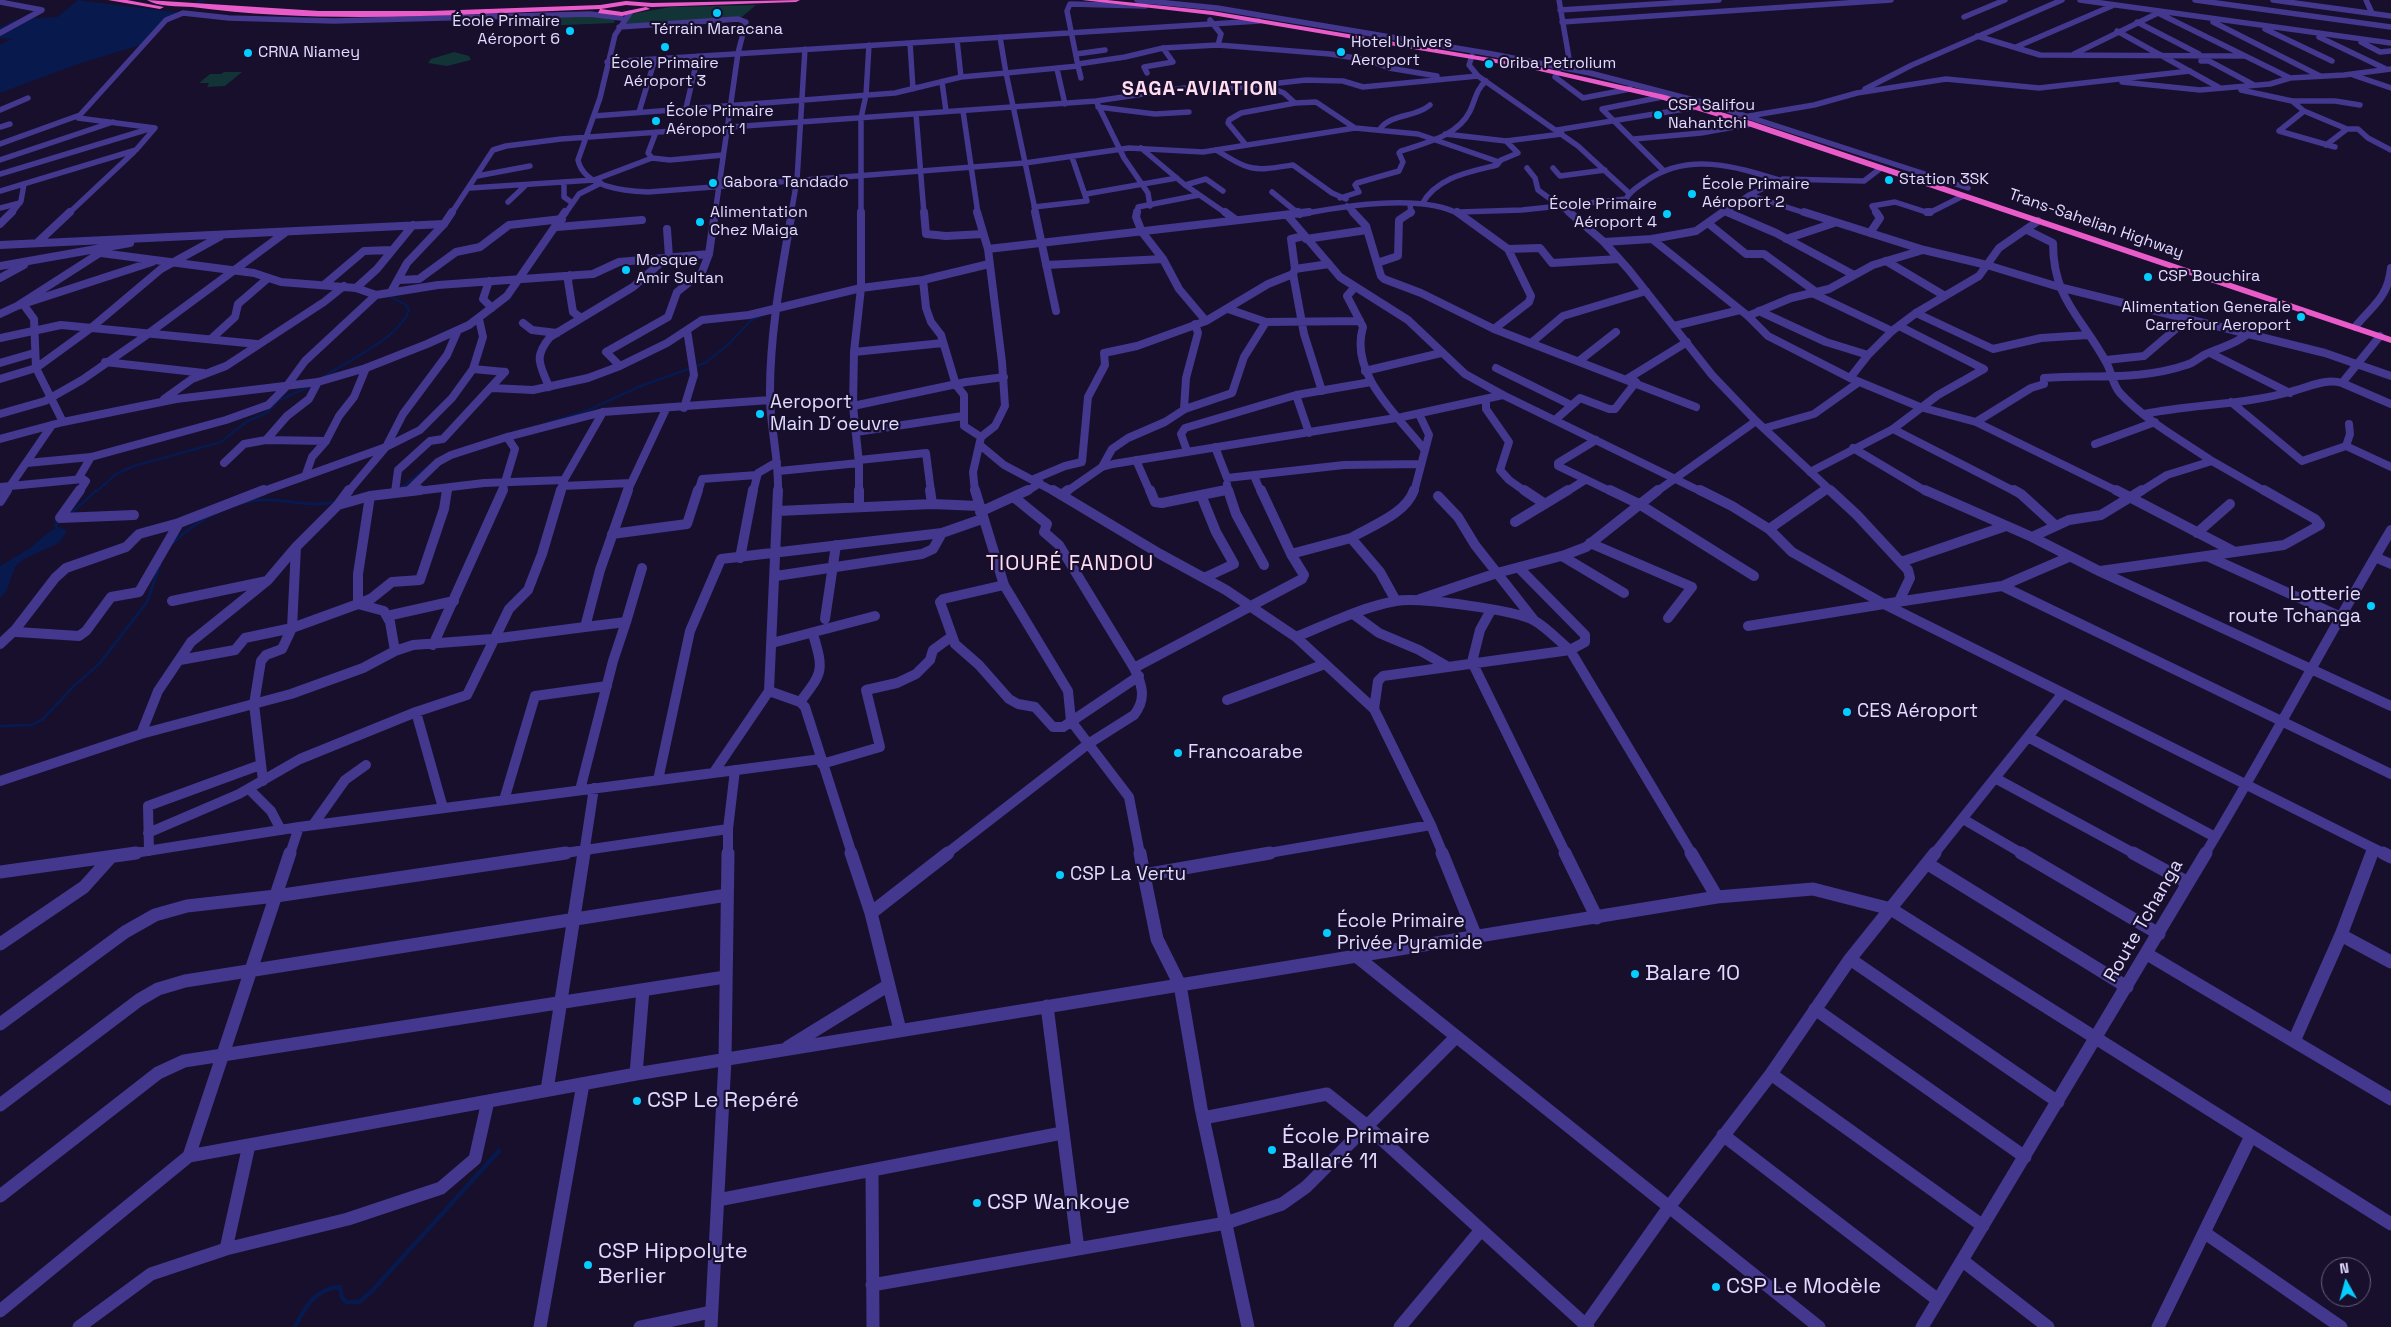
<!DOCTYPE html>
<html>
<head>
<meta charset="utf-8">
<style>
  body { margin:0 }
  #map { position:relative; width:2391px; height:1327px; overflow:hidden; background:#170f2c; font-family:"Space Grotesk",sans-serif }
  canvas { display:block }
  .north { position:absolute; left:2321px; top:1257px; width:50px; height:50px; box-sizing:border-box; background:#170f2c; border:1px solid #686080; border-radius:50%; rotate:353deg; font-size:14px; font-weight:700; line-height:20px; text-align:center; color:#e2daff }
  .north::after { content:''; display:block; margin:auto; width:18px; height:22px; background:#06cdff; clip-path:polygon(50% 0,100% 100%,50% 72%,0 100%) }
</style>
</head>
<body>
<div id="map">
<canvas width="2391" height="1327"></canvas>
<div class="north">N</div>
</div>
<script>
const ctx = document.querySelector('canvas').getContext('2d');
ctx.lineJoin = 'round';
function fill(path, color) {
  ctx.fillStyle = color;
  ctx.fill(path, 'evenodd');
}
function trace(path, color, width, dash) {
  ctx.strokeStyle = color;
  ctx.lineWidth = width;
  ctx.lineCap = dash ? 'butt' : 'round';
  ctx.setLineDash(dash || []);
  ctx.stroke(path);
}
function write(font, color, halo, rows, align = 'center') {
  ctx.font = font + ' "Space Grotesk",sans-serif';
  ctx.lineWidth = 4.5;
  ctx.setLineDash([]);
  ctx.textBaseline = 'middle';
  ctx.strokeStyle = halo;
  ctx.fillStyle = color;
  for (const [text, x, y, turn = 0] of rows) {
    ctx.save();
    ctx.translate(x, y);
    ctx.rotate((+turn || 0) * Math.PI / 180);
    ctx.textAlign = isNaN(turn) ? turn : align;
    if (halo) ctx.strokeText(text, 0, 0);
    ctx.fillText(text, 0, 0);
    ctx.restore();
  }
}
fill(new Path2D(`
  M756,5L737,21L625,25L631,14L671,7Z
  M547,14L616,16L614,23L539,26Z
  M454,52L469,56L471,60L447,66L428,63L431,59Z
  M224,72H242L225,86L207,87L209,83H199L210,74H221Z`), '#123436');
fill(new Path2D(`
  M78,0L182,13L165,20L141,45L81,63L0,93V44L12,39L0,38V27L18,19L57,17Z
  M60,527L67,531L59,543L24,559L15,567L7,590L0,599V566L30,548L50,531Z`), '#07194d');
trace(new Path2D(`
  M197,2L205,0`), '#07194d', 2);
trace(new Path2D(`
  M320,379C344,363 400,338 409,310L406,305L389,296
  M544,424L586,411L641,386L705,363L730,343L750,321L759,317
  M397,487L404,486L430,465
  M96,492L116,474L134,466L221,442L246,422L266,413L279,400L311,386`), '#07194d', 2.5);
trace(new Path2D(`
  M70,514L97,490
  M58,530L55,525L61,520
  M173,543C196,520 237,498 270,500C293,501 312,507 335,502
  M0,726L32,725L43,719L73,687L100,663L147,602L160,565`), '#07194d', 3);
trace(new Path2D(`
  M295,1327C305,1307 316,1288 340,1287L342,1298L346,1302H359L372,1291L499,1151`), '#07194d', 4.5);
trace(new Path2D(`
  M1137,0L1217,8L1492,54L1590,73L1709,104L1968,188
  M1559,0L1570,64L1566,68
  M2080,0L2391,43
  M2195,0L2391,27
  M2273,0L2391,16
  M2366,0L2372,13
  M0,2L42,10L0,33
  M1560,10L1719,0
  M630,13L615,35L600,98L578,160C584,188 626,191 648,192L1025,163L1129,148L1203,152L1355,128L1418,134L1499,162
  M2160,14L2290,78
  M1964,17L2005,0
  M1210,20L1221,34L1218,45
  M1562,22L1891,0
  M2137,22L2199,54
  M2213,22L2320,76
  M619,27L738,19L746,22L738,53L715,214
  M2265,29L2332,61
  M2117,31L2220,88
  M1977,36L2040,55L2245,56
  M2319,37L2386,69
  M957,40L961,77
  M2361,42L2380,52L2391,51
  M910,43L913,89
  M2016,47L2114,5
  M1076,54L1105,50
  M2074,54L2160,12
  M1472,56L1469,65L1478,76L1578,146L1629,193
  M2201,61H2209L2254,85
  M607,62L1259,21
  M1078,64L1125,57L1163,48L1218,45L1330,54L1368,60L1389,68L1437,76
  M1078,66L1081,78
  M1057,69L1065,104
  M1558,72L1555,77L1583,98L1630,89
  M1147,73L1144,67L1173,62L1163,48
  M2353,75L2391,88
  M942,82L946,111
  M2122,82L2200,90L2270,84L2290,78L2344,75L2391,69
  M1267,86L1284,93L1295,103L1316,102L1355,128
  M1865,89L1912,65L2062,0
  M2241,90L2292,101L2304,111L2279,131L2335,147
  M1662,97L1602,109L1664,171
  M1096,101L1124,158L1148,193L1150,206
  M2293,101H2335L2360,105
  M1098,107L1155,114L1189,112
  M686,108L698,56
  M0,110L28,98
  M963,111L978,214
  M2304,111L2347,129L2326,145
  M639,112L655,59
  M916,114L924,214
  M80,115L166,20L183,13L229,18L334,21L590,14L621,18
  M594,116L895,93L961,77L1006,73L1000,37
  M1749,116L1814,105L1857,93L1946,79L2039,88L2190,71
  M0,127L10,124
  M1380,129C1392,113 1415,118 1430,105
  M2347,129H2358L2368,138L2391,150
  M1557,130L1697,107
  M656,132L648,153L652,158L670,160L723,155
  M1445,134L1506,141L1562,134
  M1634,139L1701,133L1751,124
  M0,144L80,115L78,118L155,128L136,150L0,191
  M1246,145L1228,123L1229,120L1241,113L1295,103
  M1141,148L1185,185L1227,214
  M1216,150C1252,172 1252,171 1293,165L1332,193L1346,199
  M0,160L113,122
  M1527,168L1535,178L1538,190L1571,214
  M1553,168L1560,176L1605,170
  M0,174L152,128
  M477,176L530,166
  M564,182V197L571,202
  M1185,185L1206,179L1223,191
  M470,188L594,180L652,158
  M1272,192L1299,214
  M1086,194L1177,178
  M1340,198L1359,192L1355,185L1357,183L1399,171L1403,162L1399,153L1401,151C1425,143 1458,136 1470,111C1475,101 1476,89 1486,81
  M508,202L526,185
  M1410,204L1411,214
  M1422,204C1437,177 1469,172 1497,165L1501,160L1518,153L1506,141
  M1347,206L1354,214
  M1034,207L1087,201L1072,157
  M0,208L20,203
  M1724,211L1730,214
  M1459,212L1522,210L1626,199C1630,191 1638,187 1646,181C1688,152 1734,166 1779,180
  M11,214L21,201L24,184
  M68,214L134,152
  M451,214L493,150L506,146L561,139L1096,101L1184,88L1200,90L1234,88L1306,80L1343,81L1363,87L1478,76
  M565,214L579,194L601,183
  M791,214L797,180L805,49
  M861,214V118L866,95L869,45
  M1036,214L1006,73L1078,66L1067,11L1070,4L1145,6
  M1137,214L1138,207L1199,195
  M1302,214C1343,206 1421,193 1459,214
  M1722,214L1749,195
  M1808,214L1749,195L1783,179L1864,181L1881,168
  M1877,214L1872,206L1895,202L1929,213L1963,196`), '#43378e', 5.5);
trace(new Path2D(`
  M924,212L926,234L946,236L983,234
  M1035,212L1056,311
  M1137,212L1136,217L1142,232L1163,259L1179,289L1206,321L1268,284L1293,274
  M1225,212L1236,220
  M1298,212L1300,214
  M1353,212L1366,226L1381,276L1384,279L1421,293L1494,329L1696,407
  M1457,212L1508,249L1531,296L1529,302L1494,329
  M1569,212L1604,242L1629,270L1712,375L1756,421L1832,492
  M1727,212L1776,233L1854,275
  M1804,212L1924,250L1987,265L2059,287L2325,353L2391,376
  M1927,212H1930
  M1288,216L1340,277L1408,320L1465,374L1503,395L1702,492
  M0,224L12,212
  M1709,224L1746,254H1764L1816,292
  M557,227L642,220
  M667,229L669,257
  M2027,230L2053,243C2053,300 2082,317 2106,362C2112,372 2112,384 2120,393C2146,421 2181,440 2212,461L2167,475L2140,492
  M1870,233L1880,218L1876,212
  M1304,236L1291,239L1295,269L1293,274L1304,334L1322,391
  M1306,239L1367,230
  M1652,239L1748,316L1768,336L1850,378L1920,407L1976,422L2119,492
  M1786,239L1834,223
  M38,242L70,212
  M1604,242L1652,239L1696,231L1723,212
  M0,245L444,224
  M988,249L1309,212
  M1508,249L1540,248L1552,263L1619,259
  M101,253L254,273L281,282L356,288L376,295L438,285L593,274L619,262L709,254
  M1886,261L1945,296
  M1377,263L1398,256L1399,220L1411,212
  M1046,265L1163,259
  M0,266L130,243
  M1295,269L1329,264
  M570,275L568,281L573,312L581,318
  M0,278L24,265
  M399,280L419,279L456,252L480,247L509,225L562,219
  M923,280L926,308L931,322L941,335L956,385L964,395V426L981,437
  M489,281L483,299L492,308
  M325,284L364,251L391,250
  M1355,287L1347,296L1363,327C1349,374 1397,415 1424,449
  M356,288L377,269L413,225
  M391,292L407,263L444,224L452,212
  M1812,293L1892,331
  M23,304L34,319L36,368L63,422
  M17,306L152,262
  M1228,309L1266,322
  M1759,311L1826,342L1868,355
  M1916,313L1993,349L2041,338L2088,335
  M0,314L17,306L106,249
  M1748,316L1791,298L1829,289L1873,265L1923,250
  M523,323L532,330L557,333
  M1674,326L1740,310
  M2355,327C2372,306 2388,298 2391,268
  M0,338L61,325L257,344
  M211,339L235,317L238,304L267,279
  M1531,343L1563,316L1646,291
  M854,352L943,343
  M2210,353L2290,393
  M2106,360L2144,356L2178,327L2183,317
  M1579,361L1616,332
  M105,362L204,373
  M0,363L34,353
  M620,366L606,352L668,317L677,292L702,272L709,254L715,212
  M1496,368L1571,405
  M473,369L505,372
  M1365,371L1441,353
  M1850,378L1868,355L1892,331L1916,313L1979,276L1999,248L2038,221
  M0,379L36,368L91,328L161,269L221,236
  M1627,379L1687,342
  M2342,383L2391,404
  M549,387C540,364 533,358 550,337L633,287L665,259
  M492,388L533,390L588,378L620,366L667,343L702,320L749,315L861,288L923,280L989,264
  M1296,395L1309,433
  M164,399L192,379L226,366L324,302L344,286
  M1486,399V409L1509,442L1500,470L1509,480L1526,492
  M2231,402L2302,461L2346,446L2391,467
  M853,406L966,382L1004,377
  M684,408L694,375L687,330
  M1184,409L1186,378L1198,333L1195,324
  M0,414L45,401L82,380L141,339L286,232
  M2144,414C2193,404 2245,405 2293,391C2309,387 2326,378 2342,383L2380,336
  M1555,420L1580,398L1609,409H1615L1636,382
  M1976,422L2031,388L2044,384V378C2091,374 2140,381 2186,365C2194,363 2199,357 2206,354C2223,346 2232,346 2248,334
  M1765,428L1814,414L1859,382
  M1893,429L2016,492
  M856,432L963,416
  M0,439L63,422L176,399L318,382L366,368L427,344L469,325L507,296L565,212
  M266,440L326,441
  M1596,440L1558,463V466L1612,492
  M2095,444L2155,422
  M980,445L1004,465L1055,492
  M2346,446L2350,434L2349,424
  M1215,447L1227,478L1344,465L1421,464
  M1853,448L1927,492
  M1187,451L1181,434L1185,428L1296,395L1371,382
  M859,460L926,453L931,492
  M1136,460L1150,492
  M2212,461L2266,492
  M27,463L91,457L226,420L268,405L286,387L305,361L376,295
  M224,463L244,444L266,440L287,416L309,399L318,382
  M1102,467L1112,449L1128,438L1165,422L1185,409L1232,393L1244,357L1266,322L1360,321
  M779,471L859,463
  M1810,472L1893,429L1938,395L1984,369L1899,326
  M306,474L312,457L326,441L339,416L354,397L366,368
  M1254,476L1261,492
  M78,479L91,457
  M1034,479L1065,466L1082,462L1088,397L1105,365L1104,353L1137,346L1206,321
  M1227,484L1228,492
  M562,486L631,483
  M0,487L83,479L86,481L79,492
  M409,490L438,462L451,455L507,437L603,412L770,400
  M6,492L52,425
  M261,492L386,447L420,430L452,398L473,369L483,337L479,319
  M348,492L386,447L403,414L447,355L458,330
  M395,492L398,470L430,441L443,439L505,372
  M409,492L484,483L564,480
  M446,492L447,488
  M502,492L515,449L507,437
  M561,492L564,480L603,412
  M627,492L666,409
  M698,492L702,479L757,475
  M753,492L758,473L777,462
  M778,492C779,460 771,431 770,400C769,337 781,274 792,212
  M859,492V463L853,406L854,352L861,288V212
  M975,492L973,472L981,437L995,426L1005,406L1002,362L988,249L977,212
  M1026,492L1040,483
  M1066,492L1102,467L1113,464L1402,417L1503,395
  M1219,492L1227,490
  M1414,492L1429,435L1419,414
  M1566,492L1585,480
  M1656,492L1756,421
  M1823,492L1827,489`), '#43378e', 8);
trace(new Path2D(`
  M80,490L60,518L134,515
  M778,490L769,691L800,702L805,707L852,854
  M859,490V507
  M930,490L932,504
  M975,490L1004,585L1068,691L1071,721L1129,797L1140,854
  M1053,490L1160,554L1226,590L1296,637
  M1150,490L1155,502L1162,503L1201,495
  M1228,490L1236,514L1264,565
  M1261,490L1291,554
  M1524,490L1545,504
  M1610,490L1639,504L1754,576
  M1700,490L1732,506L1769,529L1792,552L1884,604
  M1830,490L1857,515L1908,570L1910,578L1899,601
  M1925,490L2032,537L2099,571L2391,706
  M2014,490L2021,494L2056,526
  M2116,490L2233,551
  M1061,495L1068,490
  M370,496L420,490
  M1438,496L1458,517L1475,545L1534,620
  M0,501L7,490
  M778,511L932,504L979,506
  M980,512L1028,490
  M1515,522L1568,490
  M179,523L139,592L111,597L86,631L79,636L17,632L15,630L55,578L66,568L126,547L139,534Z
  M179,523L264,490
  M1769,529L1825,490
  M2197,533L2230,504
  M612,534L687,524L698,490
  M2032,537L2069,520L2101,515L2142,490
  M1590,543L1692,587L1668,618
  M1562,556L1624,593
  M2209,557L2339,616
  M2375,557L2391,564
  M740,558L753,490
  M1901,562L2006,526
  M2100,571L2284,545L2320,525L2315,519L2264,490
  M776,576L922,554L933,549L942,533
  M1204,578L1234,564L1216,532L1201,495L1226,490
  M1004,585L943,599L940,602L955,644L979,665L1009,699L1018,704L1035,707L1053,727H1063L1139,676
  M2002,586L2391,774
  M1420,599L1497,573L1565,555L1586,547L1658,490
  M172,601L267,581
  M1396,601L1380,572L1351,538C1371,526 1406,514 1414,490
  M358,604L372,598L392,582L420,580L444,509L447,490
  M358,604L384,611L390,622L395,651
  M1491,610L1480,630L1472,662L1566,854
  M1353,614L1379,633L1419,650L1445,665
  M387,616L454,601
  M825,619L836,545
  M1748,626L1884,604
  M585,627L626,622L642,568
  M772,643L875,616
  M0,644L15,630
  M433,645L503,490
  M180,660L235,650L245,638L292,628L296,547
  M1134,668L1302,579L1304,575L1291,554L1351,538
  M2063,693L1884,604L2002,586L2069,557
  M1227,700L1325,664
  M800,702C823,672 824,671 813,634
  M1374,709L1296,637C1328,624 1362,607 1396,601C1418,597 1517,610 1535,621C1547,628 1559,641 1570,650L1585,642V635L1519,568
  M416,712L443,808
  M141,734L291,694L363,668L395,651L413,645L492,639L585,627L600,570L628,490
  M2028,737L2215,837
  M822,764L880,747L866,690L897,683L916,674L930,660L933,650L951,637
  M714,772L769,691
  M1995,778L2135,854
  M658,780L690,631L721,559L942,533L982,519
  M0,781L141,734L158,691L191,642L268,580L296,547L338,505L349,490
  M263,781L254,704L261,661L266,655L282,649L292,628L358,604V574L370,496L338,505
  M249,789L271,811L281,830
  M580,790L613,661L626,622
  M504,800L535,696L607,686
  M1963,819L2023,854
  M313,825L345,780L366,765
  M148,833L239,794L300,759L416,712L467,695L509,609L528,590L542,554L561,490
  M149,851L148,806L260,765
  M128,854L299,827L821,759
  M290,854L299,827
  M558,854L728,829
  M584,854L594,788
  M728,854V829L735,770
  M946,854L1088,744L1134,715C1147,699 1142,684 1134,668L1059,545L1044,532L1047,524L1015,498
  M1263,854L1431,825
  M1443,854L1431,825L1374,709L1378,681L1383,676L1570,650L1692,854
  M1934,854L2063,693L2385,854
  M2205,854C2270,747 2327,637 2391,530
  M2371,854L2373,849`), '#43378e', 10);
trace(new Path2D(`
  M290,853L189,1156L636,1074L1717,897L1813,889L1891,909L2391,1224
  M851,853L871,913L900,1030
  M1140,853L1144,875
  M1442,853L1476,937
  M1565,853L1597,918
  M1691,853L1717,897
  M2021,853L2159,934
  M2133,853L2188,883
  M2383,853L2391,857
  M1928,864L2127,987
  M0,872L136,853
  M871,913L948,853
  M2341,935L2391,962
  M0,944L84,887L111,857
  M2147,954L2391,1099
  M1356,956L1819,1327
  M1850,959L2058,1102
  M1047,1006L1078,1249
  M1815,1009L2025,1157
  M0,1024L125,932L155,915L187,906L276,896L566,853
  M2294,1041L2341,935L2372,853
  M788,1047L887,986
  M636,1074L643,990
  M1771,1074L1983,1226
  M547,1090L584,853
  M0,1105L139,1000L158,989L185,981L727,895
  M1203,1118L1327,1094L1366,1125L1588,1327
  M1723,1135L1938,1300
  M872,1171L873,1327
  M0,1196L158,1073L184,1061L725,977
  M718,1200L1062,1133
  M2205,1233L2341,1327
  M226,1249L249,1145
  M1963,1261L2048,1327
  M872,1285L1226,1223L1282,1204L1306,1187L1456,1037
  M0,1311L189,1156
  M79,1327L151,1274L226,1249L348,1219L441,1188L475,1159L488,1101
  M540,1327L583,1084
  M640,1327L711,1312
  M711,1327L725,1060L728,853
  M1248,1327L1201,1108L1180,985L1157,939L1144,875L1270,853
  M1400,1327L1481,1230
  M1584,1327L1669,1207L1771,1074L1850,959L1935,853
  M1922,1327L2206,853
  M2158,1327L2251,1136`), '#43378e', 13);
fill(new Path2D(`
  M108,0H127L164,7L160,9Z
  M147,0L319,11H431L600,5L626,1L652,3L800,0L796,2L652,7L626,5L601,9L622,12L646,7L650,9L622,16L598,13L600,9C464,14 327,25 192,7C179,6 158,7 147,0Z
  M1082,0H1107L1212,11L1531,65L1665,95L1754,122L2391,337V343L1748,126L1660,99L1531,69L1212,15Z`), '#ea5bca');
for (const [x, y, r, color] of [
  [717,13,5,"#06cdff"],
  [570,31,5,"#06cdff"],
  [665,47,5,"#06cdff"],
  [1341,52,5,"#06cdff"],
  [248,53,5,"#06cdff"],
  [1489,64,5,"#06cdff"],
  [1658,115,5,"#06cdff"],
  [656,121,5,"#06cdff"],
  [1889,180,5,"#06cdff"],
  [713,183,5,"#06cdff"],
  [1692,194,5,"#06cdff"],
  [1667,214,5,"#06cdff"],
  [700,222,5,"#06cdff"],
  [626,270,5,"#06cdff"],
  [2148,277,5,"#06cdff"],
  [2301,317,5,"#06cdff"],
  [760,414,5,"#06cdff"],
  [2371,606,5,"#06cdff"],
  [1847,712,5,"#06cdff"],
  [1178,753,5,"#06cdff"],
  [1060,875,5,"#06cdff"],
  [1327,933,5,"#06cdff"],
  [1635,974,5,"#06cdff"],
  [637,1101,5,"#06cdff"],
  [1272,1150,5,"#06cdff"],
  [977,1203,5,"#06cdff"],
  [588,1265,5,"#06cdff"],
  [1716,1287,5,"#06cdff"]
]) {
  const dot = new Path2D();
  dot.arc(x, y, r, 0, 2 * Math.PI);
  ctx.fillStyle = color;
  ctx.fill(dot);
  trace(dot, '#170f2c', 2);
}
write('16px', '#e2daff', '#170f2c', [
  ["École Primaire",560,22,"right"],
  ["Aéroport 6",560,40,"right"],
  ["Térrain Maracana",717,30,"center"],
  ["Hotel Univers",1351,43],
  ["Aeroport",1351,61],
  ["CRNA Niamey",258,53],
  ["École Primaire",665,64,"center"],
  ["Aéroport 3",665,82,"center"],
  ["Oriba Petrolium",1499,64],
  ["CSP Salifou",1668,106],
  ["Nahantchi",1668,124],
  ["École Primaire",666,112],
  ["Aéroport 1",666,130],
  ["Station 3SK",1899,180],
  ["Gabora Tandado",723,183],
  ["École Primaire",1702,185],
  ["Aéroport 2",1702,203],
  ["École Primaire",1657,205,"right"],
  ["Aéroport 4",1657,223,"right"],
  ["Alimentation",710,213],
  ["Chez Maiga",710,231],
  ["Mosque",636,261],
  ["Amir Sultan",636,279],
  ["CSP Bouchira",2158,277],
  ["Alimentation Generale",2291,308,"right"],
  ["Carrefour Aeroport",2291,326,"right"]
], 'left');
write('16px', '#e2daff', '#170f2c', [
  ["Trans-Sahelian Highway",2096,224,19]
]);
write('19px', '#e2daff', '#170f2c', [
  ["Aeroport",770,403],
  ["Main D´oeuvre",770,425],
  ["Lotterie",2361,595,"right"],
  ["route Tchanga",2361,617,"right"],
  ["CES Aéroport",1857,712],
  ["Francoarabe",1188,753],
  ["CSP La Vertu",1070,875],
  ["École Primaire",1337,922],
  ["Privée Pyramide",1337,944]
], 'left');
write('19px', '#e2daff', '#170f2c', [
  ["Route Tchanga",2144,921,-60]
]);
ctx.letterSpacing = '1px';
write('bold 20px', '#ffdcef', '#170f2c', [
  ["SAGA-AVIATION",1200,90]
]);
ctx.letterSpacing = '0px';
ctx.letterSpacing = '1px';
write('21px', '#ffdcef', '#170f2c', [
  ["TIOURÉ FANDOU",1070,564]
]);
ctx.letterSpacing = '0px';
write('22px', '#e2daff', '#170f2c', [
  ["Balare 10",1645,974],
  ["CSP Le Repéré",647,1101],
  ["École Primaire",1282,1137],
  ["Ballaré 11",1282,1162],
  ["CSP Wankoye",987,1203],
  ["CSP Hippolyte",598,1252],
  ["Berlier",598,1277],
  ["CSP Le Modèle",1726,1287]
], 'left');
</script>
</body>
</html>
